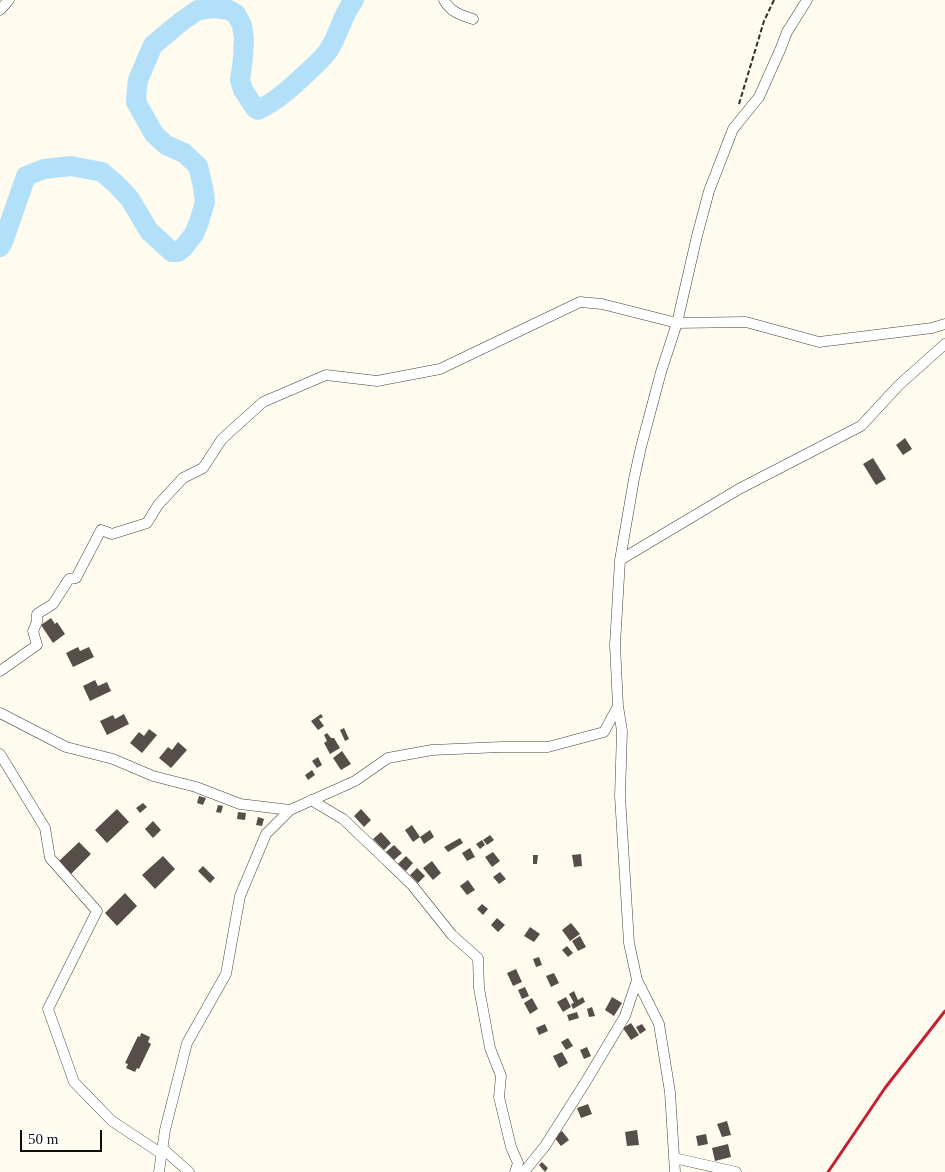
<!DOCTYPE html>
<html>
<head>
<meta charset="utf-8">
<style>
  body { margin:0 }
  #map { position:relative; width:945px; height:1172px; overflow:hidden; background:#fffbef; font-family:"Times New Roman",serif }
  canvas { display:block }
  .scale { position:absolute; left:20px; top:1130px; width:82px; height:22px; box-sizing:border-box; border:2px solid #0e0e0e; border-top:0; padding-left:6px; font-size:15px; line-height:18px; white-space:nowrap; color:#0e0e0e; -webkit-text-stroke:4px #fff; paint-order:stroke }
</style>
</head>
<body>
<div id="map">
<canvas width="945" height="1172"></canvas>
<div class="scale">50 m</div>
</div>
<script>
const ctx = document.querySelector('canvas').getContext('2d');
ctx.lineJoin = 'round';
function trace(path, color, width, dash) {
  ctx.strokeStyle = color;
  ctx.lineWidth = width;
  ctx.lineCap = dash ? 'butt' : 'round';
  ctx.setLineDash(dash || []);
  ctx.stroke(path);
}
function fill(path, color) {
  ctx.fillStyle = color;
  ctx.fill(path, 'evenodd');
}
trace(new Path2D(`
  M0,247L3,242L26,176L44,169L71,166L102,172L116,184L130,199L149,231L172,252H178L183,248L194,234L199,222L205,202L203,187L198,166L184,153L166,145L154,134L136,102L137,88L138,80L153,45L182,21L198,10L214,8L229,10L236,14L242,25L244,39L243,58L240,80L243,90L255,108L258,110C279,100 295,84 312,68C317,63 324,57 328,51C339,35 342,15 354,0`), '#b2e0f8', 20);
fill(new Path2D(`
  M905,438L912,449L903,455L896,445Z
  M873,458L886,479L876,485L863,464Z
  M51,618L55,624L57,622L65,634L53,643L41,625Z
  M78,647L80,651L89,647L94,657L73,667L66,653Z
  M95,680L98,686L107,682L111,691L90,701L83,686Z
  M124,714L129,724L107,735L100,721L113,715L115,719Z
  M321,714L323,717L319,719L324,726L318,730L311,721Z
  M344,728L349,739L345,741L340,730Z
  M149,729L157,735L142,753L130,743L139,732L144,736Z
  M327,733L331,738H334L340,748L330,754L324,743L327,741L324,735Z
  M178,742L187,750L171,768L159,758L168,747L172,750Z
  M342,751L351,764L341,770L333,758Z
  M318,757L322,765L317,768L312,761Z
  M312,770L315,775L308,780L305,775Z
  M199,796L206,798L203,805L197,803Z
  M143,803L147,807L140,813L136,808Z
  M218,805L223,806L221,813L216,812Z
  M117,809L129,822L107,843L95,830Z
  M361,809L371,820L364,827L354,816Z
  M238,812L246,813L245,820L237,819Z
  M258,817L264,819L262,826L256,825Z
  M153,821L161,830L153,838L145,829Z
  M412,825L420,837L430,830L434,837L424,844L420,837L413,842L405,830Z
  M381,832L391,843L384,850L373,839Z
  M490,835L494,840L487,845L483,840Z
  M460,838L463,843L448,852L444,847Z
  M482,840L485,845L480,849L476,844Z
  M79,842L91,854L71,874L59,861Z
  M394,845L402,853L394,860L386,852Z
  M470,848L475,857L467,861L462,853Z
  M493,852L500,861L492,867L485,857Z
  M581,854L582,866L574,867L572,855Z
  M533,855H538L537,864H533Z
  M163,856L175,869L155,889L142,875Z
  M406,856L413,863L406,871L398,864Z
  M432,861L441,873L433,880L423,868Z
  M203,866L215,878L210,883L198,871Z
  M417,868L425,876L418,883L410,875Z
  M500,872L506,879L499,884L493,877Z
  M468,880L475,890L467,895L460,886Z
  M125,893L137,906L117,926L105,913Z
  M482,904L488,909L483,915L477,909Z
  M497,918L505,925L498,932L491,925Z
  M571,923L580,934L570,941L562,930Z
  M530,927L540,934L534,942L524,936Z
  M580,936L586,947L578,951L572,941Z
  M567,946L573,953L568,957L562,950Z
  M539,957L542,965L536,967L533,959Z
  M516,969L522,982L513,986L507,973Z
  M554,973L559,983L551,987L546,976Z
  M525,987L529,996L522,999L518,990Z
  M574,991L578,1000L583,997L585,1002L573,1009L571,1004L574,1003L569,994Z
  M566,997L571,1007L563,1012L557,1002Z
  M612,997L622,1003L614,1016L605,1010Z
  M532,998L538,1009L530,1014L524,1003Z
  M592,1007L595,1016L589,1017L587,1009Z
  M577,1012L579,1018L569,1021L567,1015Z
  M631,1023L639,1035L631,1040L623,1028Z
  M545,1024L548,1031L539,1035L536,1028Z
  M642,1024L646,1030L640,1034L636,1027Z
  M141,1033L150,1037L148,1042L151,1044L139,1069L137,1068L135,1072L126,1068L128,1064L125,1063L138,1036L140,1037Z
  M568,1038L573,1046L566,1050L561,1042Z
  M587,1047L591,1056L584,1059L580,1050Z
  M562,1052L568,1063L559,1068L553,1056Z
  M588,1104L592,1114L581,1118L577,1108Z
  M727,1121L731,1135L722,1137L717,1124Z
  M637,1130L639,1145L627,1146L625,1132Z
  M562,1131L569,1140L561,1146L554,1137Z
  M706,1134L708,1144L698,1146L696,1136Z
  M728,1144L731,1157L715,1161L712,1148Z
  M542,1162L548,1168L545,1172L539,1165Z`), '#574e4a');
const street = new Path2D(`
  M444,0C450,12 461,15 473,19
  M0,10L9,0
  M620,560L739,489L861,426L899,385L945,344
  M0,671L37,645L33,631L37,622V614L53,604L69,579L76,578L101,530L112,534L147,523L158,505L183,478L203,468L222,439L263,402L326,375L377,381L440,369L580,302L602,304L677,323L746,322L819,342L932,328L945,324
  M0,713L66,747L113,759L153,776L196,787L240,804L290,810
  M0,754L45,828L50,858L97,911L48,1009L74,1082L112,1121L162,1154
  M311,800L343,819L381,855L412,885L452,935L478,958L479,988L490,1048L501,1076L499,1097L511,1147L518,1163L515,1172
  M162,1148L189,1172
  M674,1158L736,1172
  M159,1172L165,1130L187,1043L226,974L240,896L266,834L290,810L355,781L388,758L432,750L501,747H548L604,732L618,706
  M524,1172L545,1146L585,1083L625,1016L637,980
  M675,1172L670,1092L659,1024L637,980L629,943L620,796L622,731L618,706L615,645L620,560L634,479L641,447L661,372L677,323L697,236L709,191L733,129L759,97L780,50L787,32L807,0`);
trace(street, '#414141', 11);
trace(new Path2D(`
  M739,104L764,21L774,0`), '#303030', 2, [5, 2.5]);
trace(street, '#fff', 10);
trace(new Path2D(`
  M828,1172L885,1088L945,1011`), '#c2222f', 3);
</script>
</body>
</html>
